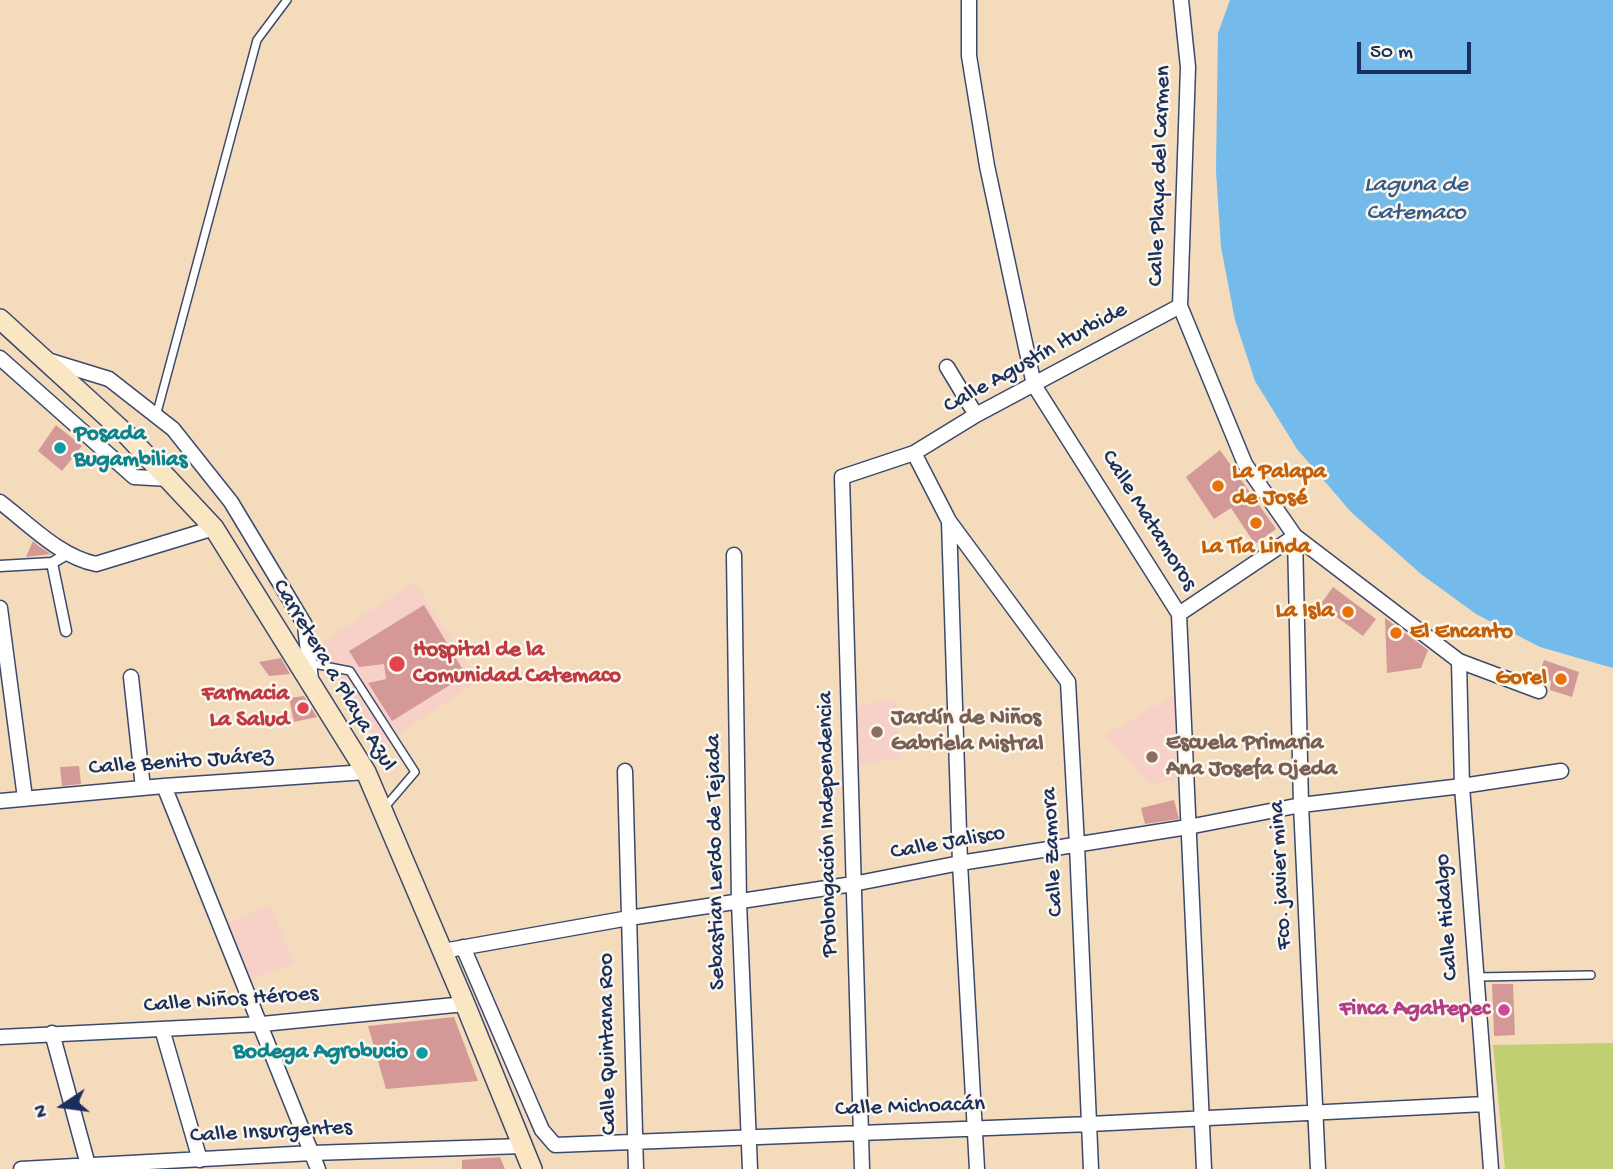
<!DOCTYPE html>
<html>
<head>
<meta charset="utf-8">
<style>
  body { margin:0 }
  #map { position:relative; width:1613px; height:1169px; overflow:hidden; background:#f3dbbb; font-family:"Gochi Hand",sans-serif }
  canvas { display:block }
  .north { position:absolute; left:28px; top:1071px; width:70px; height:70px; -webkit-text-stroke:5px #fbf7ec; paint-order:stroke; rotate:257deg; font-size:19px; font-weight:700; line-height:28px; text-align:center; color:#1b2f5e }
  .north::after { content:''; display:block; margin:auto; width:24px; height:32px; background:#1b2f5e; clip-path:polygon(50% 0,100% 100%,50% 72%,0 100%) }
  .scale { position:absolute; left:1357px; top:42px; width:114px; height:32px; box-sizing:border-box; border:4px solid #1b2f5e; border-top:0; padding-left:9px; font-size:21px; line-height:24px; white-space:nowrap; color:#1b2f5e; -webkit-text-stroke:5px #fbf7ec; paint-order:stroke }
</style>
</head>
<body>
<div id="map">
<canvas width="1613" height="1169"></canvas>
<div class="north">N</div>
<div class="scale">50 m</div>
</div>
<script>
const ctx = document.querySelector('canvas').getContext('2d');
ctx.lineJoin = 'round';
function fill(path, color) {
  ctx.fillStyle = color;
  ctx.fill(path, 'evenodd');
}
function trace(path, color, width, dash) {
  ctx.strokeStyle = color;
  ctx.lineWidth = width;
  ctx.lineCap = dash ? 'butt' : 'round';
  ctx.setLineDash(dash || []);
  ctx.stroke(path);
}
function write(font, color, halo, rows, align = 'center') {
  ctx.font = font + ' "Gochi Hand",sans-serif';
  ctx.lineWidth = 5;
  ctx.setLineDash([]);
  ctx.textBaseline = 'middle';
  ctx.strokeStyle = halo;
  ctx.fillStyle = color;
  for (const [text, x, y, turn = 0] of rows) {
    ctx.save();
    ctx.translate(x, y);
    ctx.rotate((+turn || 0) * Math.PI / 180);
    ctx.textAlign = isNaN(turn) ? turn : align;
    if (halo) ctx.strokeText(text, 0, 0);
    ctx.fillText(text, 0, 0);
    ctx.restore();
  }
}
fill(new Path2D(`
  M414,582L479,681L379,747L314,648Z
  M1175,694L1180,779L1149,784L1106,735Z
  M896,699L901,758L859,764L853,706Z
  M270,905L294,963L249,980L225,924Z`), '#f7d1c7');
fill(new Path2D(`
  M1613,1043V1169H1505L1493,1045Z`), '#c0cf71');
fill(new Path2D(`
  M1230,0H1613V668L1540,647L1476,614L1421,574L1351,512L1297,449L1255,381L1235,320L1221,247L1216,171L1218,33Z`), '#74baeb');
fill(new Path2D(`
  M56,425L82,446L62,471L38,451Z
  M1220,450L1276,529L1255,544L1231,508L1214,519L1186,477Z
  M33,541L40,547L51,554L26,557Z
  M1333,587L1376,619L1363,636L1320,605Z
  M424,605L466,675L392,721L368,683L386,679L384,664L359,667L349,651Z
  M1385,618L1428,650L1421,668L1387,673Z
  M281,658L290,674L269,676L259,662Z
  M1544,660L1579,672L1572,697L1550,690L1551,681L1538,677Z
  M304,696L317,717L294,722L289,698Z
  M79,766L81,784L62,786L60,767Z
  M1174,800L1179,819L1145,824L1141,808Z
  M1492,984H1513L1515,1035L1494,1036Z
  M454,1017L478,1081L386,1089L368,1026Z
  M500,1157L505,1169H462V1160Z`), '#d49997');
const service = new Path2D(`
  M156,416L257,40L287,0
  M309,663L350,671L415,772L385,807
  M1476,977L1591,975`);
const pedestrian = new Path2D(`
  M52,563L66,631
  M0,566L52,563L67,554`);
const minor = new Path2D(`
  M969,0V56L987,166L1034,385L1179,614L1204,1169
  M1181,0L1188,67L1180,306L1245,464L1295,536L1459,661L1539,691
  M0,358L134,477L170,479
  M47,360L109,379L173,429L231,502L305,625L311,680
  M947,367L976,415
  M914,453L949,521L1068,682L1077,845L1091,1169
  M0,502C29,524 60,557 96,564L214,528
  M949,521L960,863L977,1169
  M1295,536L1301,805L1318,1169
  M734,555L739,902L750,1169
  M0,608L25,798
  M1179,614L1295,536
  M1459,661L1462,786L1491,1169
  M131,677L143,788
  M625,771L636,1169
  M164,786L318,1169
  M0,801L164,786L366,772
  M463,947L532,1107L542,1130L555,1145L1090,1124L1485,1104
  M443,951L629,918L853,884L960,863L1188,827L1301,805L1462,786L1561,771
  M162,1029L200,1160
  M52,1033L88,1165
  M0,1037L262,1024L465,1004
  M21,1169L312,1153L523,1146
  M862,1169L842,477L914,453L976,415L1180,306`);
const secondary = new Path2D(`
  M0,319L127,435L214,528L366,772L465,1004L532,1169`);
trace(service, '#3b496c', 10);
trace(pedestrian, '#3b496c', 13);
trace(minor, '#3b496c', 17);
trace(secondary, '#3b496c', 22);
trace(service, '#fff', 7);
trace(pedestrian, '#fff', 10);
trace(minor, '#fff', 14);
trace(secondary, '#fbe6c4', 19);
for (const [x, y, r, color] of [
  [60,448,7,"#0f9aa8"],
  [1218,486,7,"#e8710a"],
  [1256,523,7,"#e8710a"],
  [1348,612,7,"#e8710a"],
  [1396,633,7,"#e8710a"],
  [397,664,9,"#e0444e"],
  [1561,679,7,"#e8710a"],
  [303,708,7,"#e0444e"],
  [877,732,7,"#8d6e63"],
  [1152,757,7,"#8d6e63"],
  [1504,1010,7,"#d1479c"],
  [422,1053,7,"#0f9aa8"]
]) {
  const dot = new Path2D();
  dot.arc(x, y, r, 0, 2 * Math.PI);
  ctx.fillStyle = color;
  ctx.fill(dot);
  trace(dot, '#fbf7ec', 2.5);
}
write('23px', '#1b2f5e', '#fbf7ec', [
  ["Calle Playa del Carmen",1161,176,-88],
  ["Calle Agustín Iturbide",1036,359,-29],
  ["Calle Matamoros",1148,521,58],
  ["Carretera a Playa Azul",333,676,59],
  ["Calle Benito Juárez",181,763,-4],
  ["Prolongación Independencia",829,824,-91],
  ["Calle Jalisco",948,844,-10],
  ["Calle Zamora",1054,852,-93],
  ["Sebastian Lerdo de Tejada",717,862,-91],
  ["Fco. javier mina",1282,875,-93],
  ["Calle Hidalgo",1448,917,-94],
  ["Calle Niños Héroes",231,1001,-4],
  ["Calle Quintana Roo",609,1044,-91],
  ["Calle Michoacán",910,1108,-2],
  ["Calle Insurgentes",271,1133,-3]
]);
write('bold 23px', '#0d838f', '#fbf7ec', [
  ["Posada",74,435],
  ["Bugambilias",74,461],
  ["Bodega Agrobucio",408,1053,"right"]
], 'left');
write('bold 23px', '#c56008', '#fbf7ec', [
  ["La Palapa",1232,473],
  ["de José",1232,499],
  ["La Tía Linda",1256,548,"center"],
  ["La Isla",1334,612,"right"],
  ["El Encanto",1410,633],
  ["Gorel",1547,679,"right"]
], 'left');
write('bold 23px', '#be3a42', '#fbf7ec', [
  ["Hospital de la",413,651],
  ["Comunidad Catemaco",413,677],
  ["Farmacia",289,695,"right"],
  ["La Salud",289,721,"right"]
], 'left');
write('bold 23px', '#785e54', '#fbf7ec', [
  ["Jardín de Niños",891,719],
  ["Gabriela Mistral",891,745],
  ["Escuela Primaria",1166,744],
  ["Ana Josefa Ojeda",1166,770]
], 'left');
write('bold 23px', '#b23c85', '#fbf7ec', [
  ["Finca Agaltepec",1490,1010]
], 'right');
write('italic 24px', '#365988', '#fbf7ec', [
  ["Laguna de",1416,186],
  ["Catemaco",1416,214]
]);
</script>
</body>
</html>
